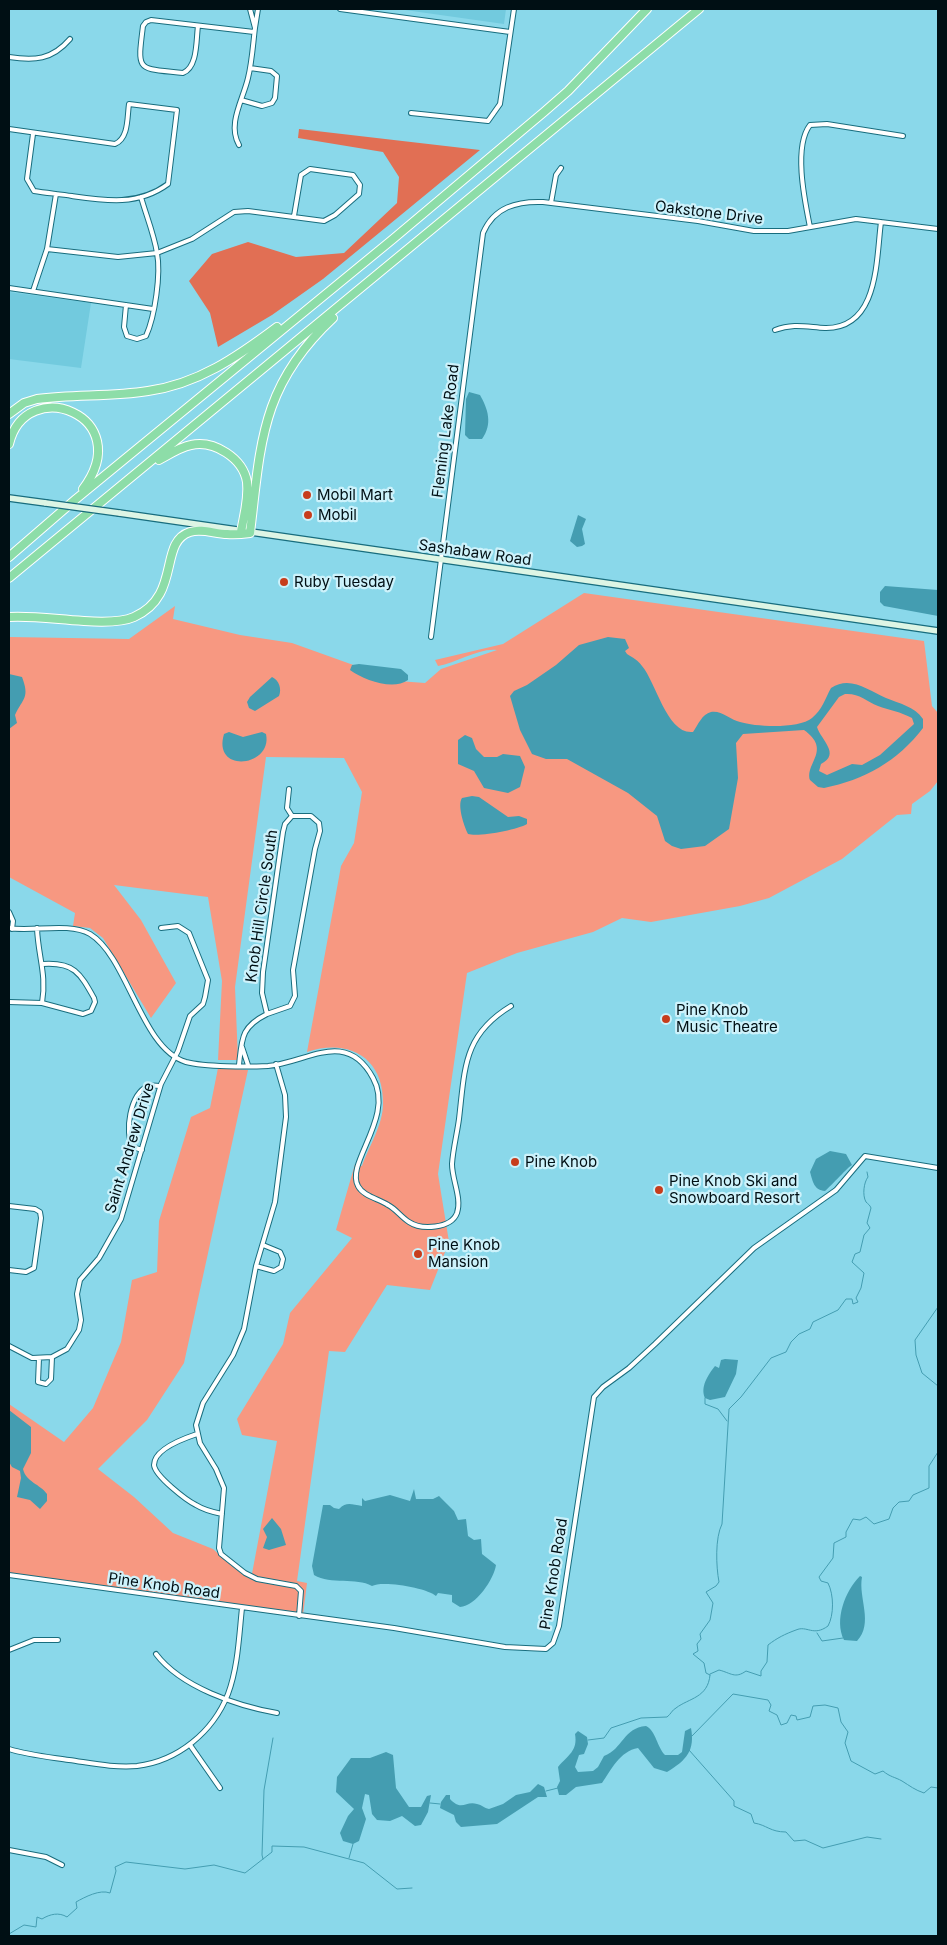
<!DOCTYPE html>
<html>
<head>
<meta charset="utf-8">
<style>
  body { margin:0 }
  #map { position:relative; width:947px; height:1945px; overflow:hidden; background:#8ad8ea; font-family:Inter,sans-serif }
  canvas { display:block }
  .frame { position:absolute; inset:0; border:10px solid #000f14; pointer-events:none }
</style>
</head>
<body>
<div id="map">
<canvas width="947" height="1945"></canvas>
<div class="frame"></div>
</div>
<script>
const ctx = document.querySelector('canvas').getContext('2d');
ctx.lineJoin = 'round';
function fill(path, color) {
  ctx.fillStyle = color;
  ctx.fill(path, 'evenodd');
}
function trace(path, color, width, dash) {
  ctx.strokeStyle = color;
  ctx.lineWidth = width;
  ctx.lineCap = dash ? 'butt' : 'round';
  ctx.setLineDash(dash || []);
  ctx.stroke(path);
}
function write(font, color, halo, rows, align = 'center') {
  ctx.font = font + ' Inter,sans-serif';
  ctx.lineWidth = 4.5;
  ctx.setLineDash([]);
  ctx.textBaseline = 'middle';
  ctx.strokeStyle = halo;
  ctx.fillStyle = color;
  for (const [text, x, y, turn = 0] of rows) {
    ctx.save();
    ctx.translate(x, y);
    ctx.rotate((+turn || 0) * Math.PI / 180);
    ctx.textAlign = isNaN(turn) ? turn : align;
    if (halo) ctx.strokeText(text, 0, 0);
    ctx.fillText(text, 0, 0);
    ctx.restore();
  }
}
fill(new Path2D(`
  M398,9H506L504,24Z
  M9,292L91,303L81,368L9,359Z`), '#72cade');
fill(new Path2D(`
  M584,593L924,641L932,706L938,713V781L930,791L912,804L911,814L897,815L842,859L769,898L740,906L651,922L622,918L593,932L517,953L467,973L438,1174L449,1242L430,1290L387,1285L345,1352L329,1351L297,1581L307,1583L303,1615L9,1573V1404L64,1442L93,1408L121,1342L132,1280L157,1272L159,1221L191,1117L210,1108L218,1068L248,1070L184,1363L147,1420L98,1469L134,1497L173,1533L213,1549L232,1566L251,1579L277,1441L242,1435L237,1419L283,1344L290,1313L352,1238L336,1230L355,1164L362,1166C369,1146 383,1125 383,1104C384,1057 348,1038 307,1052L341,866L354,843L362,792L344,758L266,757L235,987L238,1060H218L222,981L208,897L114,885L141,920L176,983L151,1018L103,938L90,928L73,926L75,913L9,877V637L129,639L175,606L173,619L240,635L292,643L398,681L425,683L441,669L497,650C478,648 457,663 438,666L435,660L503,644Z`), '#f79881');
fill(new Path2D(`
  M299,129L480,150L323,279L272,315L218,347L210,313L189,281L212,254L248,242L296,257L344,253L397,203L399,177L383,152L298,138Z`), '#e16f54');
fill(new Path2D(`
  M469,392L480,395C488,409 493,424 482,439H469L465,435L466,399Z
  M578,515L586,519L582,529L585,544L582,546L577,547L570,541Z
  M885,586L938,590V616L884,606L880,602V592Z
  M608,637L625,639L629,648L625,651L627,654C632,657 639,661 642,666C656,682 667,735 693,732C698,725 702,714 711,712C721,710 731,720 740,722C756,727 799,729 812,718C822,710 825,699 831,688C850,675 868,690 886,698C900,704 914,706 923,719V728C898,761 864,780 824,788L818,787L810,780C805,763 832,750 804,730L743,734L736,743L738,778L729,829L705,846L681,849L672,846L665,841L657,816L628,793L567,759H546L532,754L520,730L510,696L514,691L527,685L556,665L579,645ZM845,694C859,693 866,701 878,706C889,710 901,712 912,718L914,724L880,755L862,765L852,764L827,775L819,771L821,764C841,754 821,740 817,727L839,697Z
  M359,664L401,669L408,675V680C393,691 364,680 350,670L352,665Z
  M9,674L22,677C30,698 23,698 15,715L17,723L9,729Z
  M272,677C279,680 282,689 279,696L255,711L249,708L247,702L250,697Z
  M229,732L243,737L262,732L266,734C273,767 212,774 224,734Z
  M465,735L472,738L476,749L484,757H497L503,754L520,756L525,767L520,787L508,793L484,788L474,771L458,764V740Z
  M472,796L479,797L508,817L519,816L527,819V824C517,830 479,837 468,834C464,826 457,805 462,798Z
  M830,1151L846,1154L852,1165C849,1166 831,1186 825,1191C814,1190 813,1182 810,1172L816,1159Z
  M725,1359L738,1360L736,1374L725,1397L710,1400L705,1398C700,1387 708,1375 715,1366L719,1368L721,1360Z
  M9,1410L31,1427V1453L23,1469C26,1482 40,1484 47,1494V1501L40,1509L30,1500L17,1497L21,1478L20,1471L12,1467L9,1462Z
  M414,1489L416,1499H433L439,1496L454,1511L458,1520L466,1519L468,1536L474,1540L481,1539L482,1554L496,1565C494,1579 476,1606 460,1607L452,1602V1595L438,1593L436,1596C428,1588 382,1580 372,1586C356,1577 331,1585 314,1575L312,1566L323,1505H330L334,1508L339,1509C347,1501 352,1505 362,1506V1498L365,1501L390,1495L410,1501Z
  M272,1518L281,1529L286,1545L269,1550L263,1548L267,1537L263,1529Z
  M860,1576L862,1577C858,1598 874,1623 857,1641L844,1640C834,1620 845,1591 860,1576Z
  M646,1726C656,1731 657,1747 665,1755H678L682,1752L685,1731L691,1728C695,1750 687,1760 667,1772L654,1768L638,1748C620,1751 611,1770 602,1783L576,1787L566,1795H559L557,1787L560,1781L558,1767C568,1755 578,1751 575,1734L578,1731L587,1737L588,1744L584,1754L579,1755L575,1767L578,1772L593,1771L598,1767L604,1756C623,1749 623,1728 646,1726Z
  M386,1752L393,1755L396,1788L409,1807H421L427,1796L431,1795L428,1812L421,1825L415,1826L402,1816L390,1821L377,1820L372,1814L369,1795L365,1794L362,1808L366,1819L359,1841L353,1844L343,1841L340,1833L348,1816L354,1809L336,1792L337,1777L351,1758H370Z
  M538,1784L544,1787L547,1797H538L497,1824L461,1827L456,1822L454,1815L440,1808L441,1802L446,1795H450V1799C462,1812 466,1800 477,1804C482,1805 484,1808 489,1809L503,1804L516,1795L530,1792Z`), '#449db1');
trace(new Path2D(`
  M938,1307L915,1340L916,1355L922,1373L938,1386
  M705,1398V1404L718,1409L727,1421
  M817,1633L822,1641L843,1638
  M710,1674L719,1670C731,1673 735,1679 746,1671L761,1676V1671L767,1662L768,1645C777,1638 785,1634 796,1630C807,1625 813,1637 828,1626C834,1615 834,1595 828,1583L821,1581L819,1577L833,1558L834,1543L846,1537V1532L853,1519L860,1520L866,1517L874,1524L889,1519L893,1508L899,1502L909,1501L913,1495L929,1488V1466L938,1452
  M710,1675L706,1673L704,1663L693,1654L698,1651L697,1644L701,1639L700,1634L710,1620L713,1603L706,1592L716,1586L719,1582C716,1566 715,1538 722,1524L729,1409L741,1397L771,1358L786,1352L791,1342L799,1334L810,1329L813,1322L838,1310L846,1299H852L853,1304L858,1302L856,1298L861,1288L864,1273L852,1262L855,1254L860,1252L864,1235L870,1228L867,1223L871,1208C870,1205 868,1204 866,1202C862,1195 864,1182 868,1177L867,1172
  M692,1736L733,1694L768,1700L771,1705L769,1711L777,1715L781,1725L787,1723L791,1715L796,1716L797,1720L810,1717L813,1706L825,1705L838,1708L841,1722L848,1732L845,1743L851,1761L875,1774L883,1771C890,1777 895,1777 902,1781C910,1786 915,1790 924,1793L931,1787L938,1788
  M588,1740L604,1738L611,1728L641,1718L667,1717C671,1714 672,1710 676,1708C689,1698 708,1698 710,1675
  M689,1750L734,1801V1806L751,1814L754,1823C767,1825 770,1832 786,1832L794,1841L805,1840L823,1848L867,1837L881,1839
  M546,1791L558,1788
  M430,1803L440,1804
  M349,1858L353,1844
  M263,1859L262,1855L264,1790L273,1738
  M9,1934L24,1925L36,1927L37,1917L42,1919C50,1914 59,1912 67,1917L77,1908L76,1902C85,1897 100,1889 110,1893L116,1871L115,1867L126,1862L185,1869L214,1865L245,1873L272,1852V1846L304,1847L364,1863L397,1889L412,1888`), '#449db1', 1);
const minor = new Path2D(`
  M250,9L255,28L258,9
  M340,9L510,32
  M198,26C196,40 198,67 183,73C137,68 137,73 143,26L146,22L151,20L254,32
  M9,57C34,61 52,60 70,39
  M241,100L262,106L272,103L275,98L277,76L271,71L250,68
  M411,113L488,121L500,104L514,9
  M9,129L115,144C129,138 127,117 129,104L177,110L168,184C138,206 106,201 72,196C59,194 46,193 34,191L27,179L33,134
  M239,145C227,124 243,100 248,78C252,62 253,44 255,28
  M551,203L556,175L561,168
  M810,227C805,202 793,147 810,125L827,124L903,136
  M47,249L118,257L157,253L192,239L234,212L248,211L324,221L335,215L359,194L360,185L353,175L310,169L301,175L294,216
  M9,288L153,309
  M33,291L47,249L56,194
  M126,305L124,327L127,336L137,339L146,336C155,316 161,274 157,253C154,234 146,215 141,197
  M775,330C793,323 807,327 825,328C879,329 876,260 881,222
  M431,637L483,233C494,207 517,201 543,202L698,221L754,231H788L856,219L938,229
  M9,912L13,921L12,929
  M9,928C32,932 69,922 90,934C128,957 141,1049 186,1062C205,1067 248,1067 268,1066C307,1063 346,1028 373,1078C395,1117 345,1163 358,1186C363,1196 379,1199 388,1205C396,1209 401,1217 409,1222C421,1230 451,1229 457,1213C462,1198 452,1180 452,1164C453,1149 457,1134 459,1119C465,1068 463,1035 511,1006
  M37,928C38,956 47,975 42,1003
  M9,1002L42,1003L83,1014L91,1011L95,1002L94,998C80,973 74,962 43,964
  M267,1014L290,1006L295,996L293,970L315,849L320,831L319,823L311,816H292
  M242,1047L248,1065
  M276,1064L285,1095L286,1117L275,1202L256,1266L244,1329L233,1355L203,1403L196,1425L200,1443L216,1469L224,1488L219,1548L221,1554L245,1573L257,1579L296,1586L301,1591L299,1616
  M239,1065C242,1038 241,1027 267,1014L262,993L263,972L283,832L285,824L292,816L287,808L289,789
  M142,1150L133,1147C124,1132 130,1094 148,1086C152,1085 157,1086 160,1086
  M9,1206L35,1209L40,1212L41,1218L34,1268L26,1272L9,1270
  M256,1266L274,1271L281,1267L283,1259L280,1252L263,1245
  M9,1346L32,1358L52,1357L67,1349L79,1330L81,1320L77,1294L80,1280L99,1258L121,1219L161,1084L178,1051L190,1016L203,1004L205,997L208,980L189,933L178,926L161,928
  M39,1358L38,1382L46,1384L51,1379L52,1357
  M197,1434C185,1438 154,1449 154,1465C155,1476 186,1500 196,1505C204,1510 212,1512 222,1514
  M9,1575L394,1628L505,1647L546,1649L553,1643L559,1626L594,1397L603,1387L629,1368L655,1344L754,1248L836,1190L865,1156L938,1168
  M9,1650L34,1640H58
  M156,1654C181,1687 237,1706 277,1713
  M190,1745L220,1788
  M9,1749C28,1755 49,1757 69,1760C91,1763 114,1768 137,1766C178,1761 213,1732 228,1694C238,1667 239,1636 242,1608
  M9,1850L46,1857L62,1865`);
const secondary = new Path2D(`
  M9,498L46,503
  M119,513L938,631`);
const motorway = new Path2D(`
  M9,414L24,403L37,399C74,394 111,397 148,391C198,384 237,357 277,327
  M9,444C26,373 138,416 83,489
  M159,460C168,455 180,447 191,445C214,440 243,458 247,482C249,499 244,515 241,532
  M9,557L76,499L393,239L544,112L568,91L647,9
  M9,578L699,9
  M9,617C43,614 107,629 134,617C182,596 158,542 190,532C202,528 215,534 227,534C235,535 243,534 250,533C261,442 261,385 333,318`);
trace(minor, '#186d7e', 6);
trace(secondary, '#186d7e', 8);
trace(motorway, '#fff', 10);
trace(minor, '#fff', 4);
trace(secondary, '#ddf5e5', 5.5);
trace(motorway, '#8ddda8', 8);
const secondaryBridge = new Path2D(`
  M46,503L119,513`);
trace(secondaryBridge, '#186d7e', 8, []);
trace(secondaryBridge, '#ddf5e5', 5.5);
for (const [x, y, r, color] of [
  [307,495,5,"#c73d1c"],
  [308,515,5,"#c73d1c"],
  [284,582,5,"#c73d1c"],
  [666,1019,5,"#c73d1c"],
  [515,1162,5,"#c73d1c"],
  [659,1190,5,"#c73d1c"],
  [418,1254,5,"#c73d1c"]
]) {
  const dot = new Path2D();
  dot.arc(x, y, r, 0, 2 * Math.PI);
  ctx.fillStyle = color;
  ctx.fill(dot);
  trace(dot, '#cdf2fb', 2);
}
write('15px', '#000f14', '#cdf2fb', [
  ["Oakstone Drive",709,213,7],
  ["Fleming Lake Road",446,431,-83],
  ["Sashabaw Road",475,553,8],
  ["Knob Hill Circle South",262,906,-82],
  ["Saint Andrew Drive",130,1148,-73],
  ["Pine Knob Road",554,1574,-81],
  ["Pine Knob Road",164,1586,8]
]);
write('15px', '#000f14', '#cdf2fb', [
  ["Mobil Mart",317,495],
  ["Mobil",318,515],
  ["Ruby Tuesday",294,582],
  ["Pine Knob",676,1010],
  ["Music Theatre",676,1027],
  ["Pine Knob",525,1162],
  ["Pine Knob Ski and",669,1181],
  ["Snowboard Resort",669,1198],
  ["Pine Knob",428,1245],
  ["Mansion",428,1262]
], 'left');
</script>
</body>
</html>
